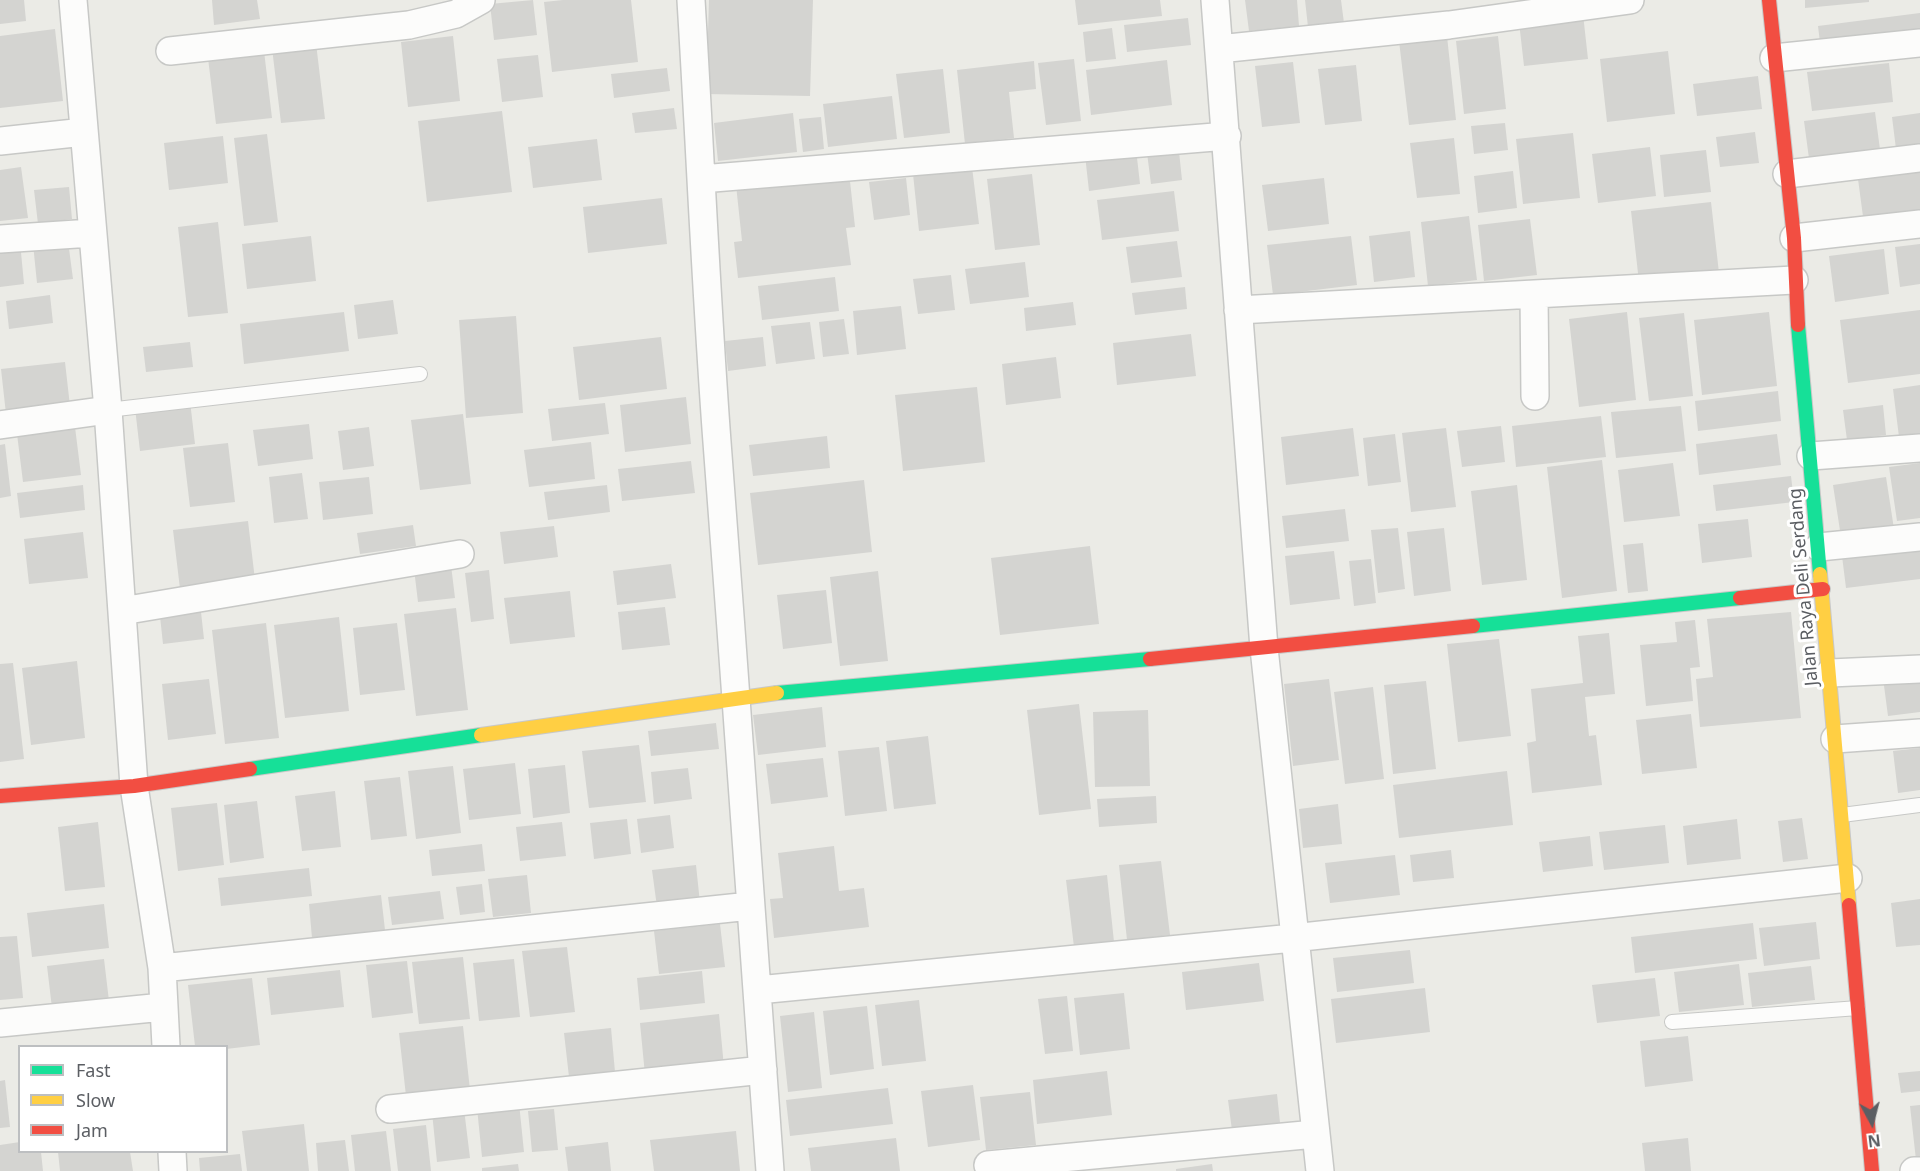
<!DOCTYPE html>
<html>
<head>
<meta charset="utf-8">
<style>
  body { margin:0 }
  #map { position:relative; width:1920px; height:1171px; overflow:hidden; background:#ebebe6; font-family:"Noto Sans",sans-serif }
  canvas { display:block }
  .legend { position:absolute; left:18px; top:1045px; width:210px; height:108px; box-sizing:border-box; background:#fff; border:2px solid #bdbfc1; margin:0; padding:8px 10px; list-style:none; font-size:18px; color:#5b5e63 }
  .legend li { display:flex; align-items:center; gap:12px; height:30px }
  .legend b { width:30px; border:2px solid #bdbfc1 }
  .north { position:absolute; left:1842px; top:1093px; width:60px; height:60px; -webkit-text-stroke:4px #fff; paint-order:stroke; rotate:173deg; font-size:16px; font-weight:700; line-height:24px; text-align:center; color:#5b5e63 }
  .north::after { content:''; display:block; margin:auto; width:21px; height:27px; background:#5b5e63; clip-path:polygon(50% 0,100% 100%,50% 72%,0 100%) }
</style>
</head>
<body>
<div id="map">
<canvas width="1920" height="1171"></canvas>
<ul class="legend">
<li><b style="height:8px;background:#16e098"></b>Fast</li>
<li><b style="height:8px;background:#ffcf43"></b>Slow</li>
<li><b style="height:8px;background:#f24e42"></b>Jam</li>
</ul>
<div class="north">N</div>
</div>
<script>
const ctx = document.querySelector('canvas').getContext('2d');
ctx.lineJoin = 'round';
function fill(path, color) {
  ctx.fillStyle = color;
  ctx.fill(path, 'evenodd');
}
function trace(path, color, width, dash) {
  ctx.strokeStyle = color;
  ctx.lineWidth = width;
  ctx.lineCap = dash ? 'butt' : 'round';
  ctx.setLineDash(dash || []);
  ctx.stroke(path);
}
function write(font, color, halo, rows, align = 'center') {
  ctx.font = font + ' "Noto Sans",sans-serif';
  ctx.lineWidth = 6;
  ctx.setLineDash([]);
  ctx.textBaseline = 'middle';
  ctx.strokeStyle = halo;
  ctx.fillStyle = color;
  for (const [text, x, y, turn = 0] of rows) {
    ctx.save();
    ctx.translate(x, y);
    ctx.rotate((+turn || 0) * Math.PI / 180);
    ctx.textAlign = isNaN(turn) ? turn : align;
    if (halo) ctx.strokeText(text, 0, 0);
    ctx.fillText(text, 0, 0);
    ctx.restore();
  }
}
fill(new Path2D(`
  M0,0H24L26,21L0,24Z
  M212,0H257L260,19L214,25Z
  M533,0L537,35L494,40L490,4Z
  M563,0H631L638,62L552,72L544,2Z
  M709,0H813L810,96L706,94Z
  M1075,0H1160L1162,16L1078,25Z
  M1245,0H1297L1299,26L1249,31Z
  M1305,0H1341L1344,23L1308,27Z
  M1805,0H1869V2L1805,8Z
  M1920,13V37L1821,51L1818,26Z
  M1583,14L1588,59L1524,66L1519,22Z
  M1188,18L1191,45L1127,52L1124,25Z
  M1112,28L1116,59L1086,62L1083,32Z
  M55,29L63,101L0,108V36Z
  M453,36L460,101L408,107L401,42Z
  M1447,36L1456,120L1409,125L1399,41Z
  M1498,36L1506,109L1464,114L1456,41Z
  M316,43L325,119L281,123L272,48Z
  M264,51L272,118L216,124L208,58Z
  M1668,51L1675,114L1607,122L1600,59Z
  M538,55L543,97L502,102L497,59Z
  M1074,59L1081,121L1046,125L1038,63Z
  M1167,60L1172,105L1091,115L1086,70Z
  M1034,61L1036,89L1009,92L1014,138L965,144L957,70Z
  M1293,62L1300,123L1262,127L1255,66Z
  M1889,63L1893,102L1812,111L1807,72Z
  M1356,65L1362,121L1325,125L1318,69Z
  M667,68L670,91L614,98L611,74Z
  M943,69L950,133L904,138L896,74Z
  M1758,76L1762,109L1697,116L1693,84Z
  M892,96L897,139L828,147L823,104Z
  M674,108L677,129L635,133L632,113Z
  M502,111L512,192L427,202L418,121Z
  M1875,112L1881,157L1810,166L1804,121Z
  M793,113L797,152L718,161L714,123Z
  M1920,113V146L1896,149L1892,117Z
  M821,117L824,149L803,152L799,119Z
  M1505,123L1508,150L1474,154L1471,126Z
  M1755,132L1759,163L1720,167L1716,137Z
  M1573,133L1580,198L1523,204L1516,139Z
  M267,134L278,222L244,226L234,138Z
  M223,136L228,183L169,190L164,143Z
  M1454,138L1460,194L1417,198L1410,143Z
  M597,139L602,180L533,188L528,147Z
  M1178,142L1182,180L1151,184L1146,145Z
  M1650,147L1656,196L1598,203L1592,154Z
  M1136,149L1140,184L1089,191L1085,155Z
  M1706,150L1711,192L1664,197L1660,155Z
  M21,167L28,218L0,221V170Z
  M972,167L979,224L919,231L913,174Z
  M1513,171L1517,208L1478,213L1474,176Z
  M1920,171V217L1864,224L1858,179Z
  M849,172L855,227L846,228L851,265L738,278L734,242L742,241L736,185Z
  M1032,174L1040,245L995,250L987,179Z
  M906,178L910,215L874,220L869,182Z
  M1324,178L1329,224L1268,231L1262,185Z
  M69,187L72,219L38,224L34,190Z
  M1174,191L1179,231L1102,240L1097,200Z
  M662,198L667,244L588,253L583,207Z
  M1711,202L1719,273L1639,282L1631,211Z
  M1469,216L1477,280L1428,286L1421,222Z
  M1530,219L1537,275L1484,281L1478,225Z
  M218,222L228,313L188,317L178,227Z
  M1410,231L1415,277L1374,282L1369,236Z
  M311,236L316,281L247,289L242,244Z
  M1351,236L1357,285L1273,295L1267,245Z
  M68,241L73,279L37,283L33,244Z
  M1177,241L1182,277L1131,283L1126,247Z
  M20,242L24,284L0,287V244Z
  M1920,244V284L1900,287L1895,247Z
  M1884,249L1889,294L1835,302L1829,256Z
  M1025,262L1029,297L970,304L965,269Z
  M951,275L955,310L918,314L913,279Z
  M835,277L839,311L762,320L758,286Z
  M1185,287L1187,309L1135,315L1132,293Z
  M50,295L53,323L9,329L6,301Z
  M393,300L398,334L358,339L354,305Z
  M1073,302L1076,325L1026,331L1024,308Z
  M901,306L906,349L857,355L853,311Z
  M1920,310V374L1848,383L1840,320Z
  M344,312L349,351L244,364L240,324Z
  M1627,312L1636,400L1579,407L1569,319Z
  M1769,312L1777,386L1702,395L1694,320Z
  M1684,313L1693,396L1649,401L1639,318Z
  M516,316L523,413L466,418L459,320Z
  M844,319L849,354L823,357L819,322Z
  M810,322L815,359L776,364L771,326Z
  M1191,334L1196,376L1117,385L1113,343Z
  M661,337L667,389L579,400L573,347Z
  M763,337L766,366L728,371L725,341Z
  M190,342L193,367L146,372L143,347Z
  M1056,357L1061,398L1006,405L1002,364Z
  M65,362L70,406L6,414L1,369Z
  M1920,385V434L1899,437L1893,389Z
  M977,387L985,462L903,471L895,395Z
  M1778,391L1781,421L1698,431L1695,401Z
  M686,397L691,444L625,452L620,405Z
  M190,401L195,444L140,451L135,408Z
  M605,403L609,434L552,441L548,409Z
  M1883,405L1886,435L1847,440L1843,410Z
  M1681,406L1686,451L1616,458L1611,412Z
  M463,414L471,484L420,490L411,420Z
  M1601,416L1606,457L1516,467L1512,426Z
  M309,424L313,459L258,466L253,430Z
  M1501,426L1505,462L1462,467L1457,431Z
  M75,427L81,475L23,482L17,434Z
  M369,427L374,466L343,470L338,431Z
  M1353,428L1359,476L1286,485L1281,437Z
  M1446,428L1456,507L1411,512L1402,433Z
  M1395,434L1401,482L1368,486L1363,438Z
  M1777,434L1781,465L1699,475L1696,444Z
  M827,436L830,468L753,476L749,445Z
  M591,442L595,479L529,487L524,450Z
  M228,443L235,502L190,507L183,448Z
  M5,444L11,496L0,498V445Z
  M1602,460L1617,591L1562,598L1547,467Z
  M691,461L695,493L622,501L618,469Z
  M1673,463L1680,516L1624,522L1618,470Z
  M1920,463V518L1897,521L1889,467Z
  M302,473L308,519L274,523L269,477Z
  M1791,476L1794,502L1716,511L1713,485Z
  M369,477L373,514L323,520L319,482Z
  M1886,477L1894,529L1841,537L1833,485Z
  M864,480L872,552L758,565L750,493Z
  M83,485L85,510L20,518L17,493Z
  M607,485L610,512L548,520L544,492Z
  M1517,485L1527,580L1482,585L1471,491Z
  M1345,509L1349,541L1286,548L1282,516Z
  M1748,519L1752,557L1702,563L1698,524Z
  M248,521L255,580L180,589L173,530Z
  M413,525L416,546L360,554L357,533Z
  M554,526L558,557L504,564L500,532Z
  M1398,528L1405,589L1378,593L1371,530Z
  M1444,528L1451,591L1414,596L1407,532Z
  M83,532L88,578L29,584L24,539Z
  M1920,539V579L1846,588L1841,548Z
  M1643,543L1648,591L1628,593L1623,545Z
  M1090,546L1099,624L1000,635L991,558Z
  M1334,551L1340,599L1290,605L1285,556Z
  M1371,559L1376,603L1354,606L1349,561Z
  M671,564L676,598L617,605L613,571Z
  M451,565L455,598L418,602L414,569Z
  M489,570L494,619L471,622L465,573Z
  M878,571L888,661L840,666L830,577Z
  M826,590L832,643L783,649L777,595Z
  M570,591L575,637L510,644L504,598Z
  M200,603L204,639L163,644L159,607Z
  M665,607L670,645L622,650L618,612Z
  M456,608L468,710L416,716L404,614Z
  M1791,612L1801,718L1700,727L1696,679L1713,677L1707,619Z
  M339,617L349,711L285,718L274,625Z
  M1695,620L1700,667L1690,668L1693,701L1646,706L1640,645L1677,642L1675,622Z
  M266,623L279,738L225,744L212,630Z
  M397,623L405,690L360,695L353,628Z
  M1609,633L1615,694L1585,697L1589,736L1596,735L1602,785L1532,793L1527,743L1536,741L1531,689L1583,683L1578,636Z
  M1499,639L1511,736L1458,742L1447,644Z
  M77,661L85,738L31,745L22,668Z
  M13,663L24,759L0,762V664Z
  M1920,673V712L1888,716L1883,678Z
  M209,679L216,734L168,740L162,684Z
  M1329,679L1339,760L1293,766L1284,684Z
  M1426,681L1436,769L1393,774L1384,685Z
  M1373,687L1384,779L1345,784L1334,692Z
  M1079,704L1091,809L1039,815L1027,710Z
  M822,707L826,747L758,755L753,715Z
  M1148,710L1150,786L1095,787L1093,712Z
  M1691,714L1697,768L1642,774L1636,720Z
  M716,723L719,749L651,756L648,731Z
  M928,736L936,804L894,809L886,741Z
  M639,745L646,802L589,808L582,751Z
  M879,747L887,811L845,816L838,751Z
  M1920,748V790L1898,793L1893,751Z
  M823,758L828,797L771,804L766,764Z
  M515,763L521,814L469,820L463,769Z
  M565,765L570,813L533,818L528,769Z
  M453,766L461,833L416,839L408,771Z
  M688,768L692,799L654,804L651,772Z
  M1507,771L1513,825L1399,838L1393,785Z
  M400,777L407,836L371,840L364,781Z
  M335,791L341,847L302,851L295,796Z
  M1156,796L1157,823L1099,827L1097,799Z
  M257,801L264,858L230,863L224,805Z
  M217,803L224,865L178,871L171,808Z
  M1338,804L1342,844L1303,848L1299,809Z
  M670,815L674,848L641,853L637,819Z
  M1802,818L1808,859L1783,862L1778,821Z
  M627,819L631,854L594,859L590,823Z
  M1737,819L1741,859L1687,865L1683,826Z
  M98,822L105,887L65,891L58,827Z
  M562,822L566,856L520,861L516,827Z
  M1665,825L1669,863L1604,870L1599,832Z
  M1590,836L1593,866L1543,872L1539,842Z
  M482,844L485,871L432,876L429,850Z
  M834,846L839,891L864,888L869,927L774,938L770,899L783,898L778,853Z
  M1451,850L1454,878L1413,882L1410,855Z
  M1395,855L1400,895L1330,903L1325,863Z
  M1161,861L1170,935L1127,940L1119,865Z
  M696,865L700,903L657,907L652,870Z
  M309,868L312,896L221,906L218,878Z
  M527,875L531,913L493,917L488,879Z
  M1107,875L1114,942L1074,947L1066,880Z
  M482,884L485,912L460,915L456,887Z
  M440,891L444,919L392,925L388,897Z
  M381,895L385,930L312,938L309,904Z
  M1920,899V945L1896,947L1891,903Z
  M104,904L109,948L32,957L27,913Z
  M1816,922L1820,959L1764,966L1759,928Z
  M1753,923L1757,959L1635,973L1631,937Z
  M720,924L725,967L659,974L654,931Z
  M17,936L23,998L0,1000V937Z
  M567,947L575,1012L530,1017L522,951Z
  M1410,950L1414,983L1337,992L1333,958Z
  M463,957L470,1019L419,1024L412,962Z
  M104,959L109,1001L52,1008L47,966Z
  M514,959L520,1017L479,1021L473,963Z
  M407,961L413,1013L372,1018L366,965Z
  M1259,963L1264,1001L1186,1010L1182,972Z
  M1739,964L1744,1005L1679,1012L1674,972Z
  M1811,966L1815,1000L1752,1007L1748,973Z
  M340,970L344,1007L271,1015L267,978Z
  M702,971L705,1003L640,1010L637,978Z
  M252,978L260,1045L226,1049V1046H195L188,985Z
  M1655,978L1660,1016L1597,1023L1592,985Z
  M1425,988L1430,1032L1336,1043L1331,999Z
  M1124,993L1130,1049L1080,1055L1074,998Z
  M1067,996L1073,1051L1045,1054L1038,999Z
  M919,1000L926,1061L882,1066L875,1005Z
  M867,1006L874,1069L830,1075L823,1011Z
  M814,1012L822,1088L788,1092L780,1016Z
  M719,1014L724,1067L645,1075L640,1023Z
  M463,1026L470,1090L406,1096L399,1033Z
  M611,1028L615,1072L569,1077L564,1033Z
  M1688,1036L1693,1081L1645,1087L1640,1041Z
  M1107,1071L1112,1115L1037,1124L1033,1080Z
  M1920,1071V1091L1901,1093L1898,1073Z
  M5,1080L10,1127L0,1128V1081Z
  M973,1085L980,1140L928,1147L921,1091Z
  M888,1088L893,1124L790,1136L786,1100Z
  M1030,1092L1036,1145L986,1150L980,1097Z
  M1277,1094L1281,1132L1233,1138L1228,1100Z
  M519,1103L524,1152L482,1157L477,1108Z
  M1920,1105V1160H1916L1910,1106Z
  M464,1109L470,1158L437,1162L432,1112Z
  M554,1109L558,1150L532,1152L528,1111Z
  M304,1124L309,1171H247L242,1131Z
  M426,1125L431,1171H398L393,1129Z
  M386,1131L391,1171H355L351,1135Z
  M736,1131L740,1171H654L650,1140Z
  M896,1138L900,1171H811L808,1148Z
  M1688,1138L1691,1171H1645L1642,1143Z
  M345,1140L349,1171H318L316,1143Z
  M20,1142V1152H41L43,1171H0V1145Z
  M608,1142L611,1171H568L565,1147Z
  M58,1152H130L133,1171H60Z
  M240,1154L242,1171H200L199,1158Z
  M518,1164L519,1171H482V1168Z
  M1212,1164L1213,1171H1176V1169Z`), '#d4d4d1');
const lane = new Path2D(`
  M108,410L420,374
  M1842,815L1920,805
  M1672,1022L1858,1008`);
const street = new Path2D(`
  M73,0L108,410L134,786L162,968L166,1046
  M691,0C700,147 706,295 717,442C735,685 754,928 770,1171
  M1215,0L1264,648L1320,1171
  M1219,49L1449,25L1630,0
  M170,51L409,25L456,14L481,0
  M1774,58L1920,43
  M0,141L84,132
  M1787,174L1920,158
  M701,179L1227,136
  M1794,238L1920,224
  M0,239L92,233
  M1534,294L1535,396
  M1238,310L1794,280
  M0,425L108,410
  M1811,456L1920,448
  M1819,547L1920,537
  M122,611L460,554
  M1830,673L1920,669
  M1835,739L1920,733
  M162,968L750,906
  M758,990L1293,938L1848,878
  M0,1023L163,1007
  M390,1109L763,1070
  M172,1152L173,1171
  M988,1165L1315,1134
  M1914,1171H1920`);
const fast = new Path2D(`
  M1798,325L1820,574
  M1473,626L1740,598
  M777,693L1150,659
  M250,769L481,735`);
const slow = new Path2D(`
  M1820,574L1849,905
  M481,735L777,693`);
const jam = new Path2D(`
  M1769,0L1794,238L1798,325
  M1740,598L1823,589
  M1150,659L1473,626
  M0,796L134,786L250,769
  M1849,905L1872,1171`);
trace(lane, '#c7c8c6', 16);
trace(street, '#c7c8c6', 30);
trace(fast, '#c8c8c7', 16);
trace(slow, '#c8c8c7', 16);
trace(jam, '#c8c8c7', 16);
trace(lane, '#fcfcfb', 14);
trace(street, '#fcfcfb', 27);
trace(fast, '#16e098', 14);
trace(slow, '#ffcf43', 14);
trace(jam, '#f24e42', 14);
write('18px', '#5b5e63', '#fff', [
  ["Jalan Raya Deli Serdang",1804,587,-95]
]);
</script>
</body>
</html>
